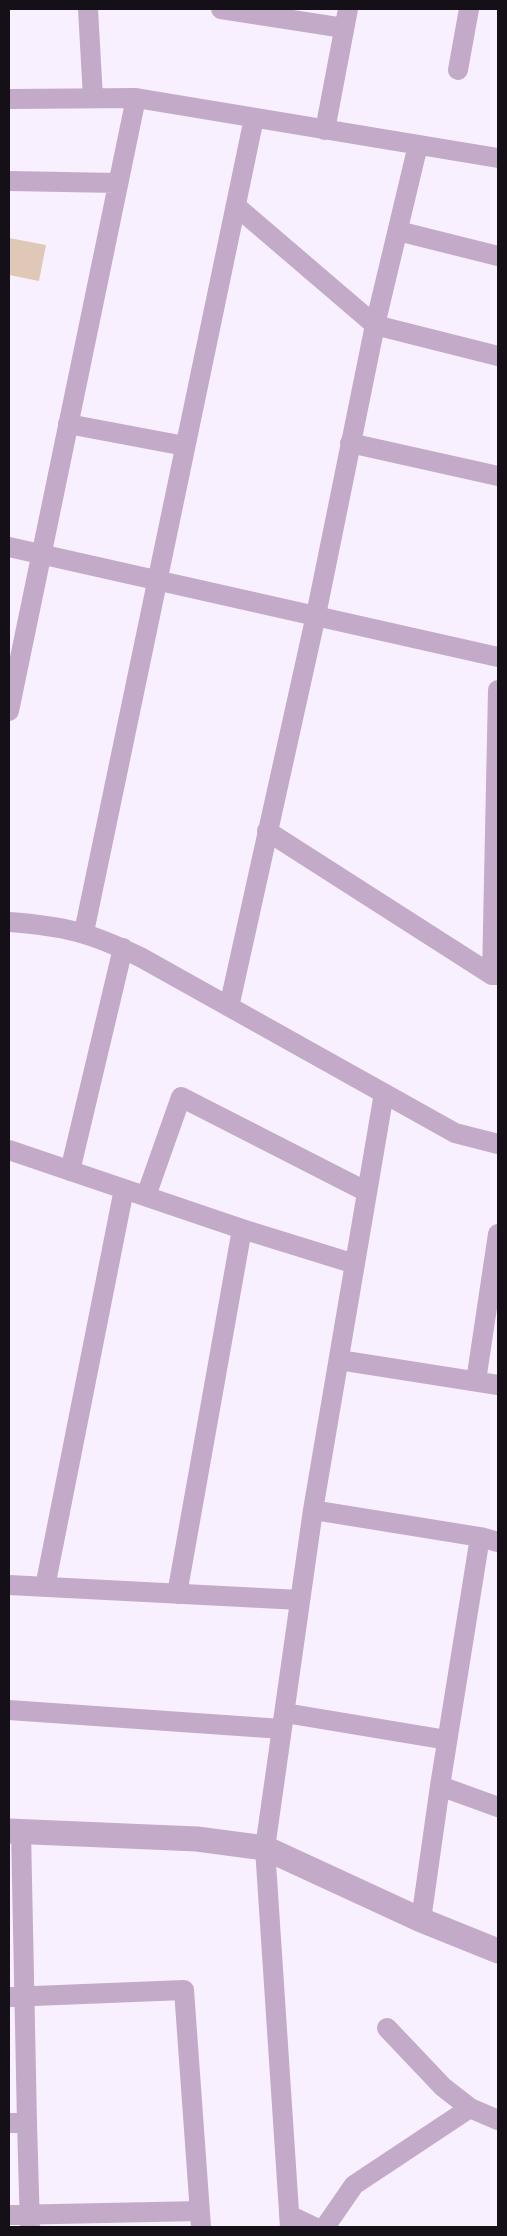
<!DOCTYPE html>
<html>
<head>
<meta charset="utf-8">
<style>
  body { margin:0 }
  #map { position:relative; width:507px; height:2236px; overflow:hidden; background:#f8f0fe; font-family:Raleway,sans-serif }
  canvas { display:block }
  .frame { position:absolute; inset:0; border:10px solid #151018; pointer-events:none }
</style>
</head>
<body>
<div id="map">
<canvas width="507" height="2236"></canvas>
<div class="frame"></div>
</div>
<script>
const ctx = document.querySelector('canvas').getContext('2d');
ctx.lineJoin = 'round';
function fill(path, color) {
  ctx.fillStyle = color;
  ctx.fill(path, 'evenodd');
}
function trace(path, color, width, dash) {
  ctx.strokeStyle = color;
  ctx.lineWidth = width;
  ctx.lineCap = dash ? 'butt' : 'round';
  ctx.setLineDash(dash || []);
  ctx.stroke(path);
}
fill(new Path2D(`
  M9,238L46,245L39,281L9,275Z`), '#e0c8b8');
trace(new Path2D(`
  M88,9L93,98
  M221,9L344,28
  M458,70L469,9
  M9,99L136,98
  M325,130L348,9
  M9,181L118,183
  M236,206L375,325L498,356
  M398,231L498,256
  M68,424L185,446
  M350,443L498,476
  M9,547L498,657
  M9,711L136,98L498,158
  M267,831L492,975H498
  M9,922C65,926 92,933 142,958L455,1133L498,1144
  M84,932L254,118
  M492,975L498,690
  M229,1007L316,615L375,325L418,145
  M9,1150L242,1229
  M70,1171L123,948
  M146,1196L181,1097L367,1192
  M339,1360L498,1385
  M476,1381L498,1234
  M313,1510L480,1537
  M9,1585L300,1600
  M45,1587L124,1189
  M177,1594L242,1229L355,1264
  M9,1710L282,1729
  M285,1713L447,1740
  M440,1786L498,1807
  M21,1831L27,2123
  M421,1920L440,1786L480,1537L498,1542
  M9,1997L184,1990L201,2227
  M387,2028L443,2087L470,2108L498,2120
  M9,2123H27L30,2227
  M9,2215L200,2211
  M289,2215L314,2227
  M290,2227L265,1848L313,1510L384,1093
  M325,2227L354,2185L470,2108`), '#c3aac8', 20);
trace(new Path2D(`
  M9,1831L197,1839L265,1848L421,1920L498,1951`), '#c3aac8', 25);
</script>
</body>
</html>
